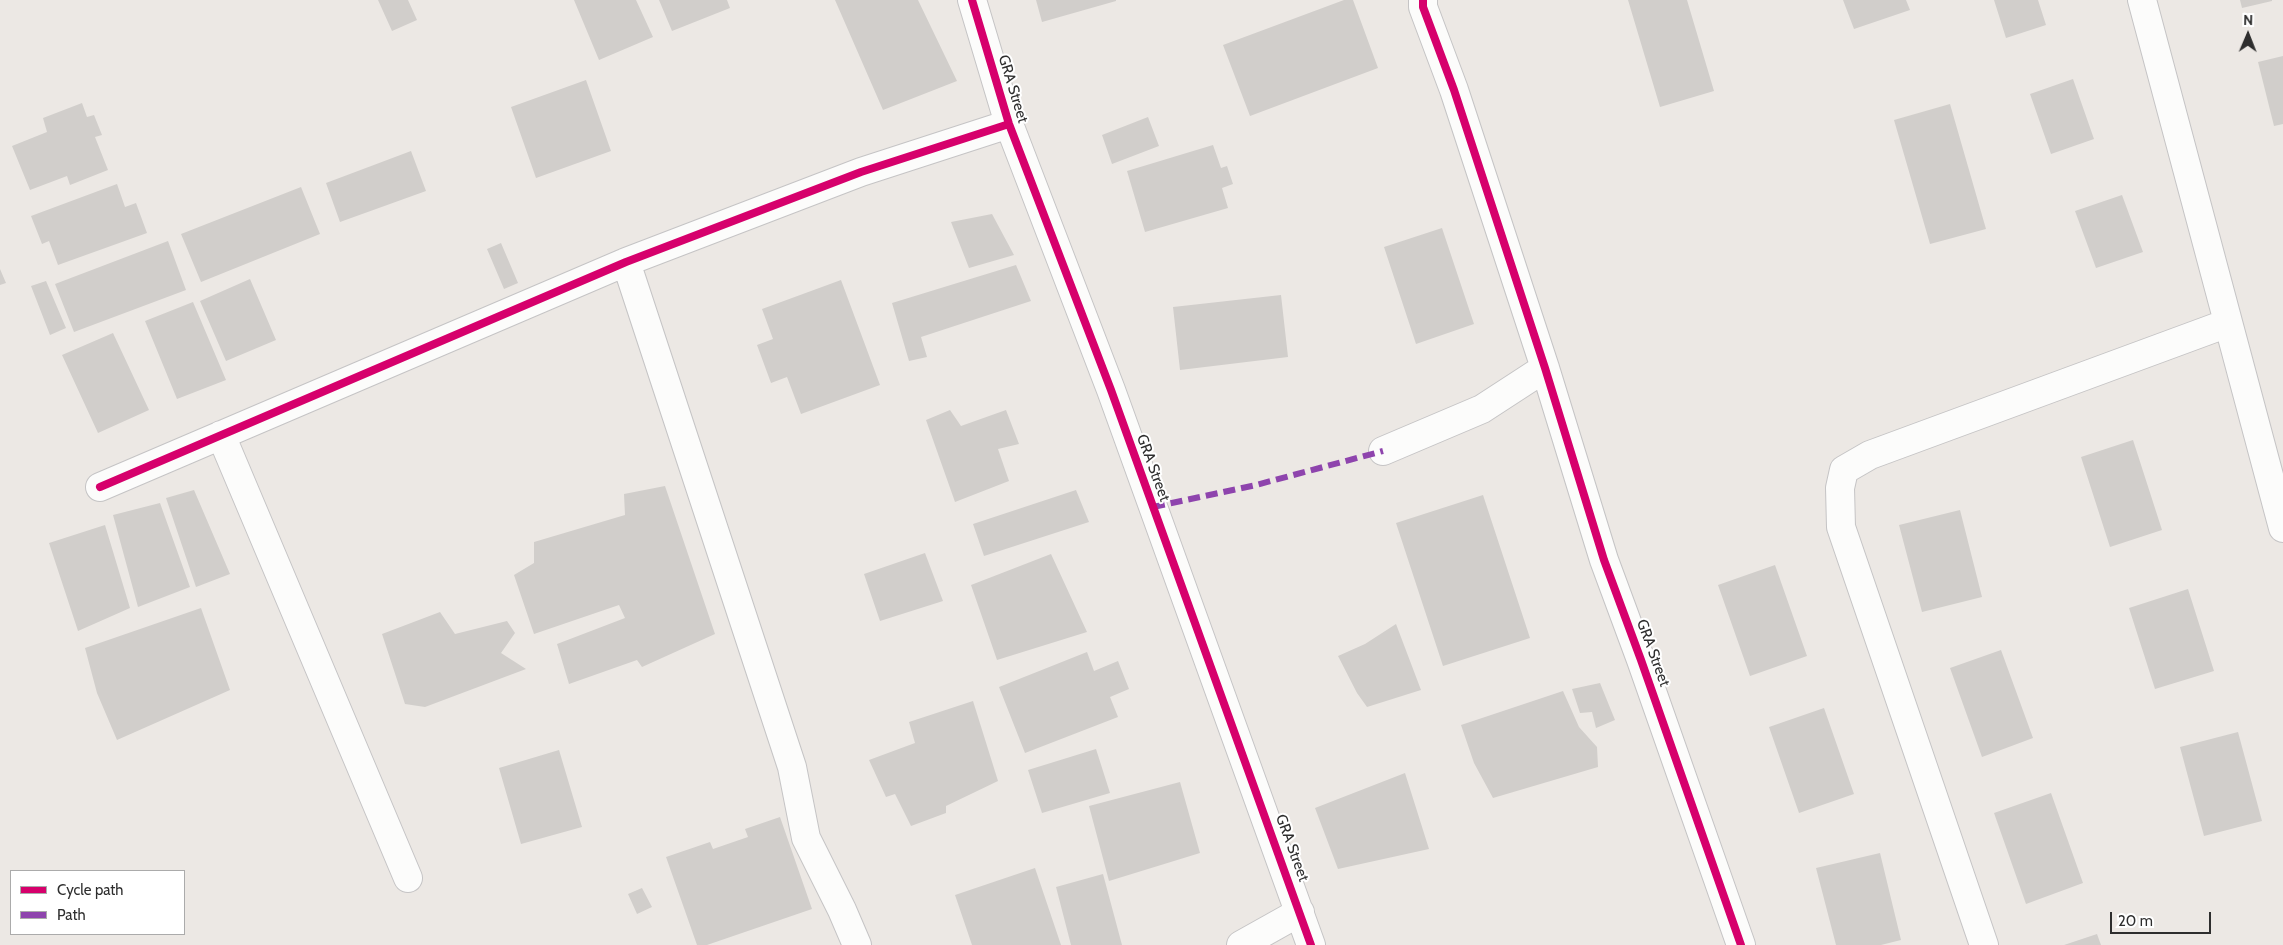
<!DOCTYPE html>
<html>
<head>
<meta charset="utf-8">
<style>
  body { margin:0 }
  #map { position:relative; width:2283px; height:945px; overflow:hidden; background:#ece8e4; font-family:Cabin,sans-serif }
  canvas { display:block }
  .legend { position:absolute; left:10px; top:870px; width:175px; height:65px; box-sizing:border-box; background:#fff; border:1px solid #ababab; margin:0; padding:6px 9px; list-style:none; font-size:15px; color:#2e2e2e }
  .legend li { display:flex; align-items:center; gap:10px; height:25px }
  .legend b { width:25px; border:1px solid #ababab }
  .north { position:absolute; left:2223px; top:10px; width:50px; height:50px; -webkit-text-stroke:4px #fff; paint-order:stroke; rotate:1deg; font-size:14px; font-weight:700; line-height:20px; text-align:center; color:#2e2e2e }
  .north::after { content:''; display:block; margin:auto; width:18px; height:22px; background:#2e2e2e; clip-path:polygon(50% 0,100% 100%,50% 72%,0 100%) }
  .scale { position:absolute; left:2110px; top:912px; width:101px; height:22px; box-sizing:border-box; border:2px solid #2e2e2e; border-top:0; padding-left:6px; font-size:15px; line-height:18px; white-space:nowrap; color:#2e2e2e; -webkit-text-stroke:4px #fff; paint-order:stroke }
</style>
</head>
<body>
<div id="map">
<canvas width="2283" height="945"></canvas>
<ul class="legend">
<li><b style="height:6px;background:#d6006c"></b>Cycle path</li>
<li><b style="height:6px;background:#8e44ad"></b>Path</li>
</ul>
<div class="north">N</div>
<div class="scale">20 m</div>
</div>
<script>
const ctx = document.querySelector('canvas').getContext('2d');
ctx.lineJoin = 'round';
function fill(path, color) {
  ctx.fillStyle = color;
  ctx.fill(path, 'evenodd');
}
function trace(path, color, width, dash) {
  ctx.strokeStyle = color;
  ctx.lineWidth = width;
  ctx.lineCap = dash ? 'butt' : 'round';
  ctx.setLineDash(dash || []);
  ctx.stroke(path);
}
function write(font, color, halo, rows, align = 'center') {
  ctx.font = font + ' Cabin,sans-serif';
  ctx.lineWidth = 4;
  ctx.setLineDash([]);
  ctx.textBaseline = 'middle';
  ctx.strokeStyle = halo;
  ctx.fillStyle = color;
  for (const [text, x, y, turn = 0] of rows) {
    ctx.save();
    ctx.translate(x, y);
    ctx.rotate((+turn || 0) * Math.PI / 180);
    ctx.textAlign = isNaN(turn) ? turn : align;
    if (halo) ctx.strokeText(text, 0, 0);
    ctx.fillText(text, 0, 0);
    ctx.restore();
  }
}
fill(new Path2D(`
  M378,0H408L417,20L392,31Z
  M574,0H636L653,37L599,60Z
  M659,0H727L730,8L672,31Z
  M835,0H918L957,81L883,110Z
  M1036,0H1116V1L1042,22Z
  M1344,0H1353L1378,68L1250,116L1223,45Z
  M1628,0H1687L1714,91L1660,107Z
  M1843,0H1906L1910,10L1854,29Z
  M1994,0H2038L2046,25L2006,38Z
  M2240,0H2272V1L2242,8Z
  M2283,56V124L2274,126L2258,62Z
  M2073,79L2094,139L2051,154L2030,94Z
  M586,80L611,151L536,178L511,107Z
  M82,103L87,117L94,115L102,135L95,137L108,170L70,185L67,176L30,190L12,146L47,132L43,118Z
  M1950,104L1986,229L1930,244L1894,120Z
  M1148,117L1159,146L1112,164L1102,135Z
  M1213,145L1221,168L1227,166L1233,184L1222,188L1228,208L1145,232L1127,171Z
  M411,151L426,191L340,222L326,183Z
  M117,184L125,207L136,203L147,233L58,265L49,241L42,244L31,216Z
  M301,187L320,234L201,282L181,234Z
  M2122,195L2143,252L2096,268L2075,211Z
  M992,214L1014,255L969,268L951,222Z
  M1442,228L1474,324L1416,344L1384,247Z
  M168,241L186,290L74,332L55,284Z
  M501,243L518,283L504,289L487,249Z
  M1016,265L1031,301L921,337L927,357L909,361L892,303Z
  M0,269L6,283L0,285Z
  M250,279L276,340L226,361L200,301Z
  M841,280L880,385L801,414L787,377L771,383L757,345L773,339L762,309Z
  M46,281L66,328L50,335L31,286Z
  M1281,295L1288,357L1180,370L1173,307Z
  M193,302L226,380L177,399L145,321Z
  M113,333L149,410L98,433L62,355Z
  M950,410L961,426L1006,410L1019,444L998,449L1009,481L955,502L926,420Z
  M2133,440L2162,530L2110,547L2081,457Z
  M665,486L715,634L642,667L637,660L569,684L557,644L625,618L619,605L534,634L514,575L534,563V542L625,515L624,494Z
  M194,490L230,574L196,587L166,498Z
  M1076,490L1089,522L984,556L973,524Z
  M1483,495L1530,638L1443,666L1396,523Z
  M160,503L190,587L138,607L113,515Z
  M1960,510L1982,597L1922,612L1899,525Z
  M105,525L130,608L78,631L49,543Z
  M925,553L943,601L880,621L864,574Z
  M1051,554L1087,632L997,660L971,585Z
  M1775,565L1807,656L1750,676L1718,585Z
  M2188,589L2214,671L2155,689L2129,608Z
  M201,608L230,690L117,740L97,693L85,648Z
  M440,612L455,634L507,621L515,633L501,653L526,669L425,707L405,704L382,634Z
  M1396,624L1421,690L1367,707L1357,693L1338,656L1365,644Z
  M2001,650L2033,738L1982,757L1950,668Z
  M1087,652L1094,671L1118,661L1129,689L1110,697L1118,717L1025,753L999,687Z
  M1600,683L1615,720L1596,728L1592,712L1580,713L1572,689Z
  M1563,691L1579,727L1597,747L1598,767L1493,798L1474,763L1461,725Z
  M973,701L998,781L946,806V813L911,826L895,794L886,797L869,760L915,743L909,722Z
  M1824,708L1854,794L1799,813L1769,727Z
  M2238,732L2262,821L2204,836L2180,747Z
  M1096,749L1110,793L1042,813L1028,770Z
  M559,750L582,827L521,844L499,768Z
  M1405,773L1429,849L1338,869L1315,808Z
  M1180,782L1200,853L1109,881L1089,806Z
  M2051,793L2083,883L2026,904L1994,813Z
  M780,817L812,909L707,945H697L666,857L710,842L713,849L748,837L745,829Z
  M1880,853L1901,940L1881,945H1836L1816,868Z
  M1035,868L1061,945H972L955,895Z
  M1103,874L1122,945H1071L1056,887Z
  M642,888L652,907L637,914L628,894Z
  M2097,934L2101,945H2064Z`), '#d1cecb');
const street = new Path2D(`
  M972,0L1009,124L1111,390L1311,945
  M1423,0V7L1454,90L1545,368L1604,560L1641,660L1741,945
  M2142,0L2283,528
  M626,262L792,767L806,838L842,910L857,945
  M221,435L408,878
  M1383,451L1482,409L1545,368
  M100,487L626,262L861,172L1009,124
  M1241,945L1300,912
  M1984,945L1841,527L1840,488L1844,470L1870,455L2228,323`);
trace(street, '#c5c4c5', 30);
trace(street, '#fcfcfb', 28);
trace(new Path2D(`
  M1153,507L1256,485L1383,451`), '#8e44ad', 6, [12, 6]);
trace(new Path2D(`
  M972,0L1009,124L1111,390L1311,945
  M1423,0V7L1454,90L1545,368L1604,560L1641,660L1741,945
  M100,487L626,262L861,172L1009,124`), '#d6006c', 8);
write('15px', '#2e2e2e', '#fff', [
  ["GRA Street",1013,89,73],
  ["GRA Street",1153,468,70],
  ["GRA Street",1653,653,70],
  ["GRA Street",1292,848,70]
]);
</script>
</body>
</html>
